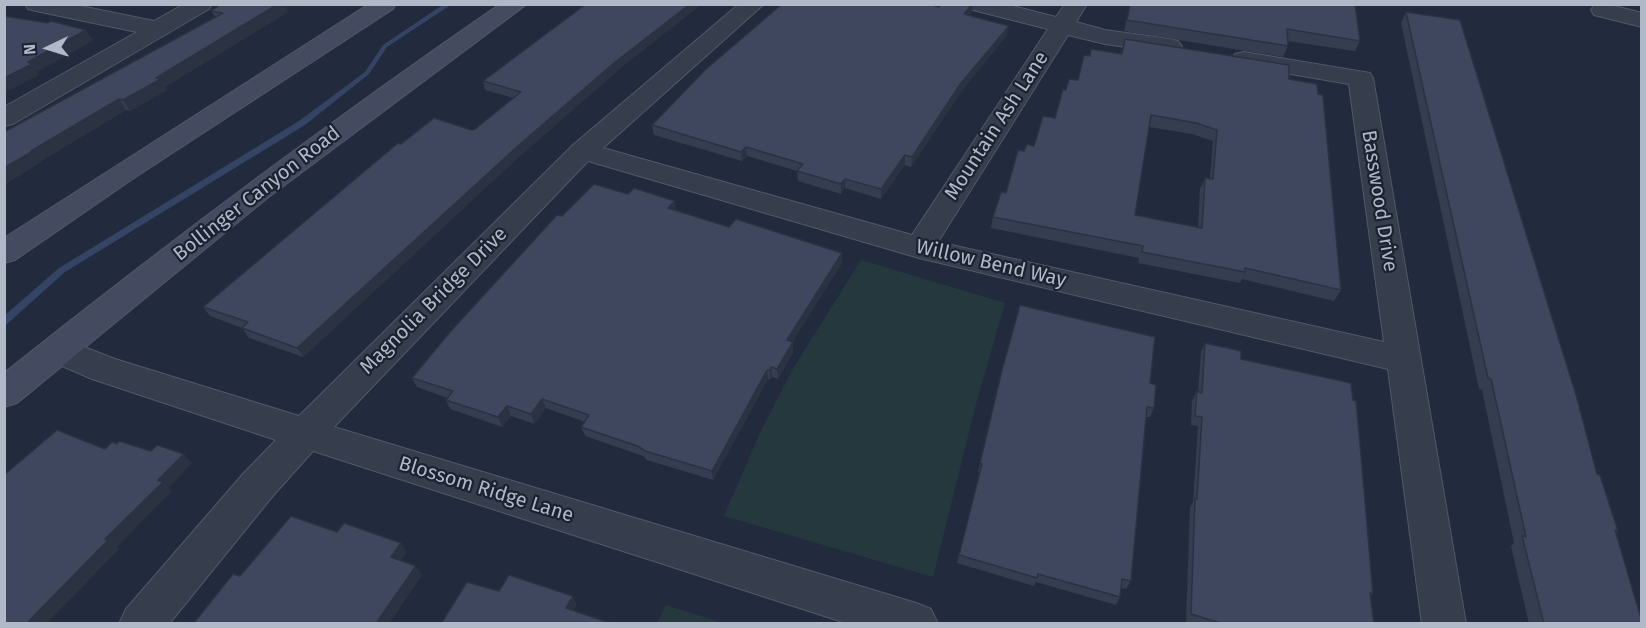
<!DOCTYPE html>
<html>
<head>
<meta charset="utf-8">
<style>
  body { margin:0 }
  #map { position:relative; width:1646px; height:628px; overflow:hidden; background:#222b3d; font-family:"Fira Sans",sans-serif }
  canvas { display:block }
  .frame { position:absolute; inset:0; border:6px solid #b1b8c8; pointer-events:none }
  .north { position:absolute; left:18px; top:18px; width:60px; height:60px; -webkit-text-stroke:4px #1b2232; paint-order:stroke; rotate:266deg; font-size:16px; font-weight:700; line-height:24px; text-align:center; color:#b1b8c8 }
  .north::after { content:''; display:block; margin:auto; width:21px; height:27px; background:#b1b8c8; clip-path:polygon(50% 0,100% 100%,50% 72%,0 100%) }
</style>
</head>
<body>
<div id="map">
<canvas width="1646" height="628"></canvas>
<div class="frame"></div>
<div class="north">N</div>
</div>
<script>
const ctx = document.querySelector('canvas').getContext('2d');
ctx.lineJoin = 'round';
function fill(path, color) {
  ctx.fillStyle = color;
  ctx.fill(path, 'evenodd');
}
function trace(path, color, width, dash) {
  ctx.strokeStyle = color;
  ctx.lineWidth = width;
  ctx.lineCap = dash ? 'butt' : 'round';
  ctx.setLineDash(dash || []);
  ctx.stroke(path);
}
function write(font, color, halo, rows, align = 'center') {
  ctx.font = font + ' "Fira Sans",sans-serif';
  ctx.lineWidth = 4.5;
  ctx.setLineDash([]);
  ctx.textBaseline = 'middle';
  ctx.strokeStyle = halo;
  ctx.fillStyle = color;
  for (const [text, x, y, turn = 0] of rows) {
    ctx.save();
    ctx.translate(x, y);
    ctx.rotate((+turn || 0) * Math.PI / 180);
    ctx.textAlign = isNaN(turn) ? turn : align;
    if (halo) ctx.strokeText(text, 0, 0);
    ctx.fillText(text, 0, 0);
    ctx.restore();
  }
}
fill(new Path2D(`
  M861,260L1005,303L976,404L933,577L724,516L759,435L794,367Z
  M666,605L723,623H657Z`), '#24383e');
fill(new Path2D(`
  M444,4H452L387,47L369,74L305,125L65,272L7,324L4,325V316L59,268L299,121L365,72L383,45Z`), '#354465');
const minor = new Path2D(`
  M25,4H71L154,21L184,4H212L209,9L13,124L4,126V107L137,32L36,11L28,9Z
  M739,4H764L603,148L912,235L1048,29L969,9L966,4H1005L1056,17L1065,4H1087L1076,22L1105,30L1170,39L1178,41L1182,46L1178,51L1170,53L1105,44L1068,35L938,242L1384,342L1349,84L1244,66L1235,64L1232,59L1235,54L1244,52L1370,73L1373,78L1466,624H1422L1388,369L919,258L588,161L334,427L916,603L931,609L938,624H849L313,451L271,498L169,624H119L126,609L243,474L276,440L92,379L46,359L41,350L46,341L58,337L115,359L299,416L573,145Z
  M1607,4L1642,13V27L1594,15L1591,10L1594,5Z`);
const secondary = new Path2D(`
  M369,4H396L393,9L134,178L15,260L4,263V238Z
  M500,4H527L266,199L17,403L4,407V373C166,244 330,121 500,4Z`);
trace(minor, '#515868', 2);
trace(secondary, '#515868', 2);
fill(minor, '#363d4d');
fill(secondary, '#444b60');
fill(new Path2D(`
  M1130,4H1355L1360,41L1355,51L1287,41L1288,46L1283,57L1124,31Z
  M939,7L972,12L969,16L1007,35L960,93L911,167L905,165L881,199L845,188L841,194L798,181L797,171L747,156L742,161L654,135L652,125Z
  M286,8L288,12L165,87L167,90L130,111L126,110L41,161V162L4,185L215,17L211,11Z
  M1406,12L1597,474L1618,531L1616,533L1641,624H1529L1511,546L1514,543L1482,390L1479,389L1401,23Z
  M1125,39L1289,79L1341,290L1334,301L1242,279L1240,283L1138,263L1139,258L991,228L993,217L1006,193L1024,151L1034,146L1055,118L1066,90L1078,80L1090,56L1121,54ZM1149,127L1192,134L1213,141L1210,179L1205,178L1200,189L1198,228L1135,215Z
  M616,72L522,154L303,357L249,338L242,328L210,316L203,307L401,144L475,129L514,98L485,90L483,81Z
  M676,210L842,263L792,342L793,352L778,379L772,377L770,380L768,379L713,480L647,460L643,456L585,436L581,427L585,422L546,408L534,424L511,416L502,427L450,409L446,400L447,398L417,387L412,378L562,216Z
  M1205,343L1241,359L1373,594L1371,596L1374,624H1192L1186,622L1190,507L1193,502L1198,426L1191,425L1192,401L1197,391L1198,392L1201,352Z
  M1002,370L1150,383L1154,408L1150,417H1146L1131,581L1126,589L1121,588L1120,597L1116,605L1036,582L1034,586L957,563L980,472H978Z`), '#353d50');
fill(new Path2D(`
  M278,4H292L286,8L288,12L165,87L167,90L130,111L123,100L156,78Z
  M690,4H702L616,72L522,154L303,357L297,348L519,145L614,63Z
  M972,4H973L972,12L963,23L964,14Z
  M1009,26L1007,35L960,93L911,167L912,157L961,83Z
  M86,30L93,41L37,72L39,75L4,93V78L28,62Z
  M119,99L126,110L41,161V162L4,185V168L31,151Z
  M746,147L747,156L742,161L741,152Z
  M905,155V165L881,199V189Z
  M845,179V188L841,194V184Z
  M675,201L676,210L669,218L668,208Z
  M842,253V263L787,350V340Z
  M793,342V352L778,379L777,369Z
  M771,367L772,377L770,380V370Z
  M767,370L768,379L713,480L712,471Z
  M542,399L546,408L534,424L531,414Z
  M507,406L511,416L502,427L498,417Z
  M184,454L192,463L169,488L172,491L117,547L119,549L46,624H26L158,480Z
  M401,543L407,552L398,566L391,557Z
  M416,566L422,575L389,624H378L377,622Z
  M573,596L577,604L570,616L566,608Z`), '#2b3241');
const building = new Path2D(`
  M221,4H278L156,78L161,79L123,100L119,99L31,151H33L4,168V132L223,13L211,11Z
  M586,4H690L614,63L519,145L297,348L242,328L248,322L203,307L392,148L398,143L401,144L434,118L472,130L475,129L521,92L483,81Z
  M782,4H929L939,7L942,4H972L964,14L1009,26L961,83L912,157L905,155L881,189L845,179L841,184L797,171L803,164L746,147L741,152L652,125L705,70Z
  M1130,4H1355L1360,41L1287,29L1288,46L1127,20Z
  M1406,12L1460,20L1577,398L1597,474L1600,475L1618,531L1615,530L1641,618V624H1544L1522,536L1526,537L1491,379L1488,378Z
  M4,16L48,23L51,21L86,30L28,62L32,64L4,78Z
  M1125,39L1289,65V79L1317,84L1318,94L1323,95L1341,290L1245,268V272L1142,252L1143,246L993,217L1001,192L1006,193L1018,150L1024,151L1027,144L1034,146L1043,116L1055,118L1063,89L1066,90L1069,79L1078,80L1084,55L1090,56L1091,49L1122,54ZM1151,115L1196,123L1217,130L1213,179L1205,178L1202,228L1135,215Z
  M594,184L628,194L634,188L675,201L668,208L729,227L736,219L842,253L787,340L793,342L777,369L771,367L770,370H767L712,471L645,451L640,447L581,427L589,415L542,399L531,414L507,406L498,417L446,400L453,391L412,378L450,332L557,215L562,216Z
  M1020,305L1155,337L1150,383L1156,385L1154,408L1147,407L1131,581L1122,579L1120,597L1038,574L1037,578L959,555L982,464L980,463L1002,370Z
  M1205,343L1241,351V359L1351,383L1353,400L1356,401L1362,466L1373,594L1370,593L1374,624H1224L1191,614L1195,499H1197L1202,417L1195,416L1197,391L1202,393Z
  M57,430L105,449L112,442L117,444L119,441L151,451L157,445L184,454L158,480L163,482L105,539L108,540L26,624H4V475Z
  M291,516L337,532L344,523L401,543L391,557L416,566L377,622L380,624H193L233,574L240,576Z
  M509,575L573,596L566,608L613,624H447L442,622L467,582L499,591Z`);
fill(building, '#3e475d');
trace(building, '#2b3241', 1.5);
write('20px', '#b1b8c8', '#1b2232', [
  ["Mountain Ash Lane",997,126,-57],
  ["Bollinger Canyon Road",257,194,-38],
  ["Basswood Drive",1379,201,81],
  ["Willow Bend Way",991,264,13],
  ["Magnolia Bridge Drive",434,301,-45],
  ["Blossom Ridge Lane",486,490,17]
]);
</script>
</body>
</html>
